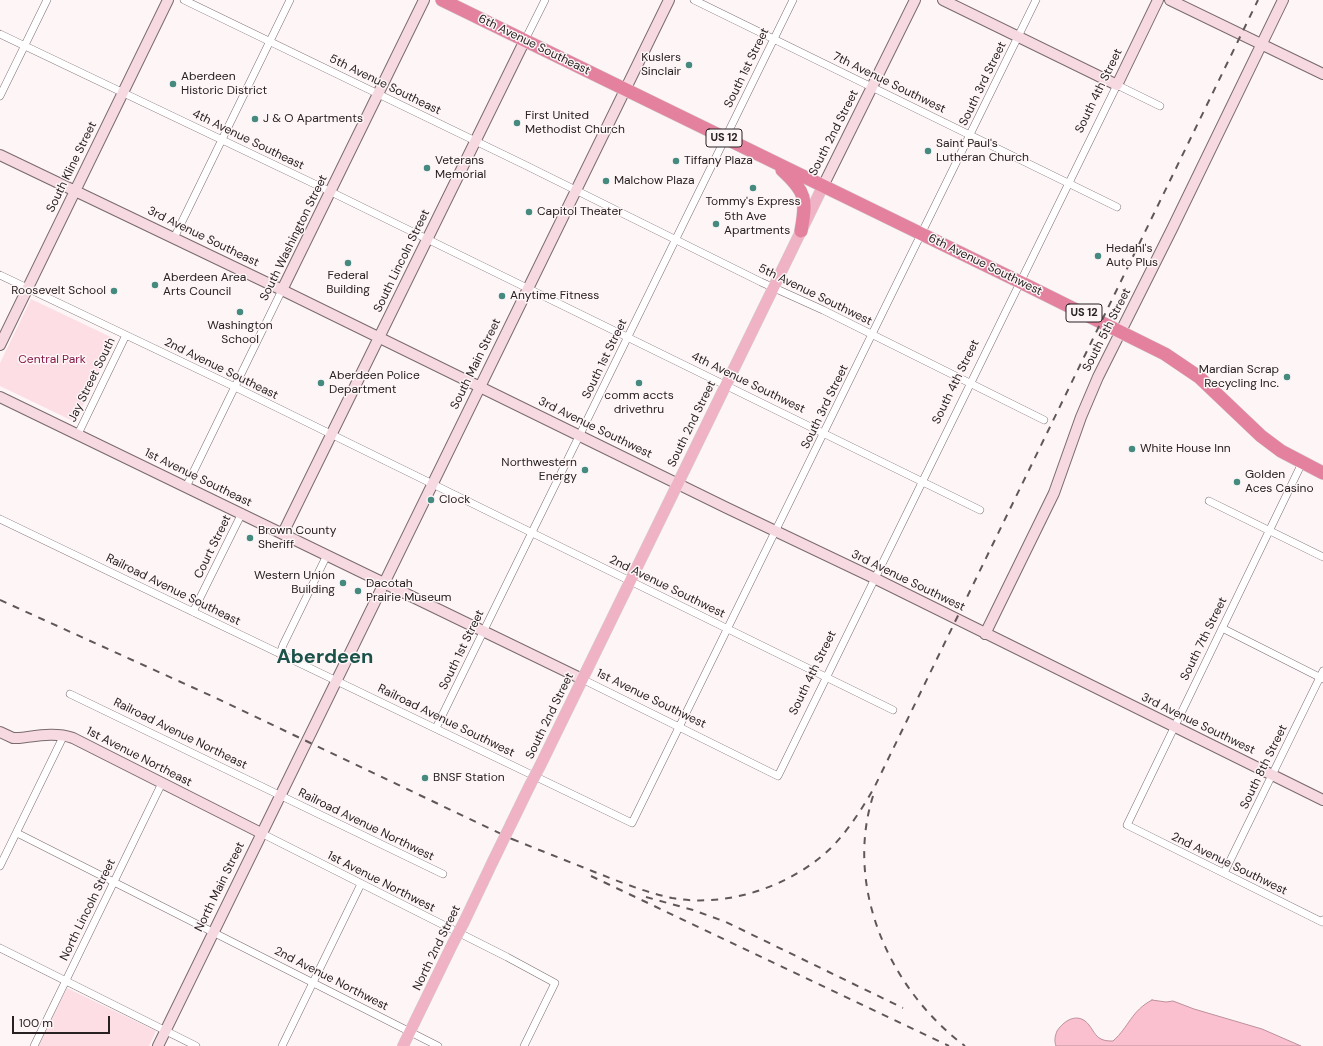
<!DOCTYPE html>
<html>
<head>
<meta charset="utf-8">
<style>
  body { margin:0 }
  #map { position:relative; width:1323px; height:1046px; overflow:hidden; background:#fef5f7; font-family:"DM Sans",sans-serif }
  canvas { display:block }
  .scale { position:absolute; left:12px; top:1016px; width:98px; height:18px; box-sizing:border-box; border:2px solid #272122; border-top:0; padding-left:5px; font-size:12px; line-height:14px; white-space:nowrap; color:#272122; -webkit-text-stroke:3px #fef5f7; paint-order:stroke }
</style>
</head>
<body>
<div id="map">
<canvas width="1323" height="1046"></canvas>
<div class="scale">100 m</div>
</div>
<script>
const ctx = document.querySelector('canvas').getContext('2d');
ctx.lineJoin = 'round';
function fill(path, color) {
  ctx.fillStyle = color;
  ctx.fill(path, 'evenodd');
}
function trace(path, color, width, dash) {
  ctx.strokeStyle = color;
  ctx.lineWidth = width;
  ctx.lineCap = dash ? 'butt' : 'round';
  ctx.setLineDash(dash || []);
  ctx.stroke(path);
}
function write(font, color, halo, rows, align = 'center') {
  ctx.font = font + ' "DM Sans",sans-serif';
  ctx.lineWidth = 3;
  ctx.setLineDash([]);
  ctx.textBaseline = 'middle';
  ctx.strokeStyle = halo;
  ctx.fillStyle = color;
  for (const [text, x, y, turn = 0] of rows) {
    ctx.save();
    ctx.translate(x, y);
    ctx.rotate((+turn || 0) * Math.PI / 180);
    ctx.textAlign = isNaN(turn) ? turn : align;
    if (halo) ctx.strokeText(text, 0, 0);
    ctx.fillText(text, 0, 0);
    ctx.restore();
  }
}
fill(new Path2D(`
  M31,299L115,339L75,422L0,386V363Z
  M67,988L156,1031L149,1046H38Z`), '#fddee5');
const water = new Path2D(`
  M1152,1000L1166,1002L1173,1001L1194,1009L1262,1029L1301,1046H1056C1054,1041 1055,1036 1057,1031C1065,1019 1079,1012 1089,1025C1093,1030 1095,1036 1101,1039C1105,1041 1109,1041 1113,1041C1129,1027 1131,1011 1152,1000Z`);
fill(water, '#fbc0cf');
trace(water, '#bb909b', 1);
const street = new Path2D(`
  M184,0L525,165L761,282L823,310L1044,420
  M694,0L1117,207
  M0,34L323,188L980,510
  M525,40L545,0
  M0,96L47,0
  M174,238L290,0
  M0,275L235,387L893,710
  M78,434L126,335
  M1302,463L1127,825L1322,922L1323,920
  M186,487L282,290
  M1209,501L1323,557
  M0,519L632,823L1036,0
  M193,612L242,513
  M1222,628L1323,679
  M280,654L283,645L327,555
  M582,679L778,776L1117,85L1160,106
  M70,694L443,874
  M436,728L793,0
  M17,833L438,1046
  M261,833L507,957L555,983L524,1046
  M0,866L64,735
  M1224,873L1323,671
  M0,948L196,1046
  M34,1046L162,783
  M282,1046L361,884`);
const secondary = new Path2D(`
  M943,0L1117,85L1158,0
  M1170,0L1323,74
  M0,155L280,289L727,508L874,578L1323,800
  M823,186L915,0
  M282,290L424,0
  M0,345L168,0
  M0,397L582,679
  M283,533L525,40
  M985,634L1054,493L1081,417L1098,377L1172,229L1283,0
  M0,732L13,738H19C37,736 55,732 73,738L261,833
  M158,1046L669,0`);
const primary = new Path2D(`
  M540,766L823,186
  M511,824L530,785
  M464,922L493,861
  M403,1046L453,943`);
const highway = new Path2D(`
  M442,0L1020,282L1165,354L1199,377L1261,436L1281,451L1323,473
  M782,170C806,192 807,199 801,231`);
trace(street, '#786b6e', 8);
trace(secondary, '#786b6e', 12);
trace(primary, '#d4d3d3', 12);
trace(highway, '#d4d3d3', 14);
trace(street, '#fff', 7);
trace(secondary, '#f7d9e2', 10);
trace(primary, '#efb3c5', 11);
trace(highway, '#e4819e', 13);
trace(new Path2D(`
  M0,600L216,698L516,841
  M873,796C844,888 890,990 965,1046
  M512,839C539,850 565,860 592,871C618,881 644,892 672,898C728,908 792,886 832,847C849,829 862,809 874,788L1258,0
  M591,876L949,1046
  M646,897L693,910L726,922L903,1008`), '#5f5859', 2, [7, 7]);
const primaryBridge = new Path2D(`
  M530,785L540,766
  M493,861L511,824
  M453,943L464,922`);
trace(primaryBridge, '#d4d3d3', 12, []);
trace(primaryBridge, '#efb3c5', 11);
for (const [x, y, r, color] of [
  [689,65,4,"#458a7e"],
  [173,84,4,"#458a7e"],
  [255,119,4,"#458a7e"],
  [517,123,4,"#458a7e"],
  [928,151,4,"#458a7e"],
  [676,161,4,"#458a7e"],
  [427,168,4,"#458a7e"],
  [606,181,4,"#458a7e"],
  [753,188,4,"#458a7e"],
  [529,212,4,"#458a7e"],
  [716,224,4,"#458a7e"],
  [1098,256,4,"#458a7e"],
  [348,263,4,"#458a7e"],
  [155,285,4,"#458a7e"],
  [114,291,4,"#458a7e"],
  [502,296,4,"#458a7e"],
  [240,312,4,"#458a7e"],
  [1287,377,4,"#458a7e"],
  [321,383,4,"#458a7e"],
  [639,383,4,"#458a7e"],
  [1132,449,4,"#458a7e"],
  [585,470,4,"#458a7e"],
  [1237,482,4,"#458a7e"],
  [431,500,4,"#458a7e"],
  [250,538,4,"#458a7e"],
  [343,583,4,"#458a7e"],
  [358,591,4,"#458a7e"],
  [425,778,4,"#458a7e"]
]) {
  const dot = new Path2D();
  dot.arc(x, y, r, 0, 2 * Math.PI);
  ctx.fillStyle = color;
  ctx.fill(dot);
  trace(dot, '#fef5f7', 1.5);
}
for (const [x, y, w] of [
  [724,138,36],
  [1084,313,36]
]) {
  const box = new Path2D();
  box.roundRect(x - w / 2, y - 9, w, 18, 3);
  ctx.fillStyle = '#fef5f7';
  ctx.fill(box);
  trace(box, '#272122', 1);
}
write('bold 11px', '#272122', null, [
  ["US 12",724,138],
  ["US 12",1084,313]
]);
write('12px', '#272122', '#fef5f7', [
  ["6th Avenue Southeast",534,45,26],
  ["South 1st Street",747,68,-64],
  ["7th Avenue Southwest",889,83,26],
  ["South 3rd Street",983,84,-64],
  ["5th Avenue Southeast",385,85,26],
  ["South 4th Street",1099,91,-64],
  ["South 2nd Street",834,133,-63],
  ["4th Avenue Southeast",248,140,26],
  ["South Kline Street",72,167,-64],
  ["3rd Avenue Southeast",203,237,26],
  ["South Washington Street",294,238,-64],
  ["South Lincoln Street",402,261,-64],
  ["6th Avenue Southwest",985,265,26],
  ["5th Avenue Southwest",815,295,26],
  ["South 5th Street",1107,330,-63],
  ["South 1st Street",605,359,-64],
  ["South Main Street",476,364,-64],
  ["2nd Avenue Southeast",221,369,26],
  ["Jay Street South",92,380,-64],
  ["South 4th Street",956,382,-64],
  ["4th Avenue Southwest",748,383,26],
  ["South 3rd Street",825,407,-64],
  ["South 2nd Street",692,424,-64],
  ["3rd Avenue Southwest",595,428,26],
  ["1st Avenue Southeast",198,478,26],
  ["Court Street",213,547,-64],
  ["3rd Avenue Southwest",908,581,26],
  ["2nd Avenue Southwest",667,587,26],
  ["Railroad Avenue Southeast",173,590,26],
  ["South 7th Street",1204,639,-64],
  ["South 1st Street",462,650,-64],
  ["South 4th Street",813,673,-64],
  ["1st Avenue Southwest",651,699,26],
  ["South 2nd Street",550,716,-64],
  ["Railroad Avenue Southwest",446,721,26],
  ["3rd Avenue Southwest",1198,724,26],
  ["Railroad Avenue Northeast",180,734,26],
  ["1st Avenue Northeast",139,757,27],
  ["South 8th Street",1264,767,-64],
  ["Railroad Avenue Northwest",366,825,26],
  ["2nd Avenue Southwest",1229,864,26],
  ["1st Avenue Northwest",381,882,27],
  ["North Main Street",220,887,-64],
  ["North Lincoln Street",88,910,-64],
  ["North 2nd Street",437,948,-64],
  ["2nd Avenue Northwest",331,979,27]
]);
write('12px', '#272122', '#fef5f7', [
  ["Kuslers",681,58,"right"],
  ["Sinclair",681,72,"right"],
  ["Aberdeen",181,77],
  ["Historic District",181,91],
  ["First United",525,116],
  ["Methodist Church",525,130],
  ["J & O Apartments",263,119],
  ["Saint Paul's",936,144],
  ["Lutheran Church",936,158],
  ["Veterans",435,161],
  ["Memorial",435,175],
  ["Tiffany Plaza",684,161],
  ["Malchow Plaza",614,181],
  ["Tommy's Express",753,202,"center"],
  ["Capitol Theater",537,212],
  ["5th Ave",724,217],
  ["Apartments",724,231],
  ["Hedahl's",1106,249],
  ["Auto Plus",1106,263],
  ["Federal",348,276,"center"],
  ["Building",348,290,"center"],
  ["Aberdeen Area",163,278],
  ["Arts Council",163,292],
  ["Roosevelt School",106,291,"right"],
  ["Anytime Fitness",510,296],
  ["Washington",240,326,"center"],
  ["School",240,340,"center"],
  ["Mardian Scrap",1279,370,"right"],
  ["Recycling Inc.",1279,384,"right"],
  ["Aberdeen Police",329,376],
  ["Department",329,390],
  ["comm accts",639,396,"center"],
  ["drivethru",639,410,"center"],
  ["White House Inn",1140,449],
  ["Northwestern",577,463,"right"],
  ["Energy",577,477,"right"],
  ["Golden",1245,475],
  ["Aces Casino",1245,489],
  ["Clock",439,500],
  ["Brown County",258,531],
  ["Sheriff",258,545],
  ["Western Union",335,576,"right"],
  ["Building",335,590,"right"],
  ["Dacotah",366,584],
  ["Prairie Museum",366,598],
  ["BNSF Station",433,778]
], 'left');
write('12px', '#861a46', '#fef5f7', [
  ["Central Park",52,360]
]);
write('bold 20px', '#1a524a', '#fef5f7', [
  ["Aberdeen",325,658]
]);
</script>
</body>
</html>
